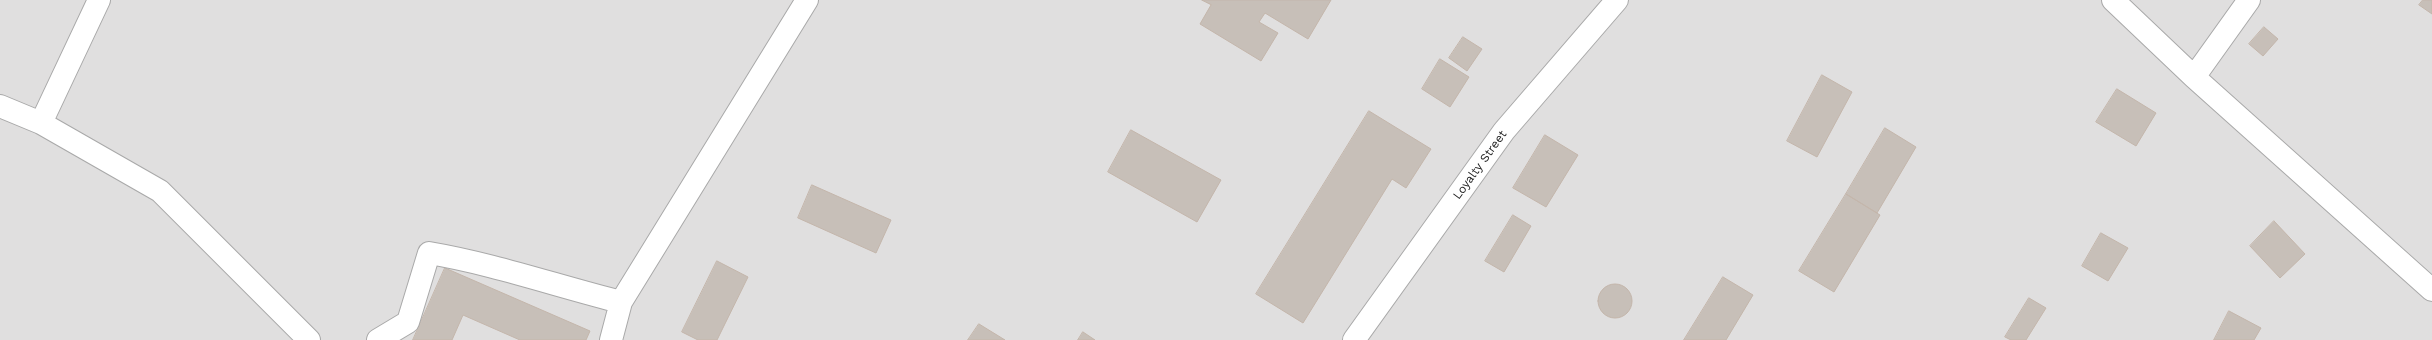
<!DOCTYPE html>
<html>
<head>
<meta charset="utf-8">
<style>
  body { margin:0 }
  canvas { display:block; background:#f2efe9 }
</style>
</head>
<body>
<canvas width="2432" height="340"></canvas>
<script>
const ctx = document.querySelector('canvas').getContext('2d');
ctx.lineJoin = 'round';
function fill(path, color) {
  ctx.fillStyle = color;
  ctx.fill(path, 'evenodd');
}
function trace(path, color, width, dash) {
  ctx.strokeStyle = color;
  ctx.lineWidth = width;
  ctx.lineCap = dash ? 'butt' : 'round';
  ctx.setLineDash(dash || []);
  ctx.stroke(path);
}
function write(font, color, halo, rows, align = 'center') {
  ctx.font = font + ' "Work Sans",sans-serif';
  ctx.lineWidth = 3;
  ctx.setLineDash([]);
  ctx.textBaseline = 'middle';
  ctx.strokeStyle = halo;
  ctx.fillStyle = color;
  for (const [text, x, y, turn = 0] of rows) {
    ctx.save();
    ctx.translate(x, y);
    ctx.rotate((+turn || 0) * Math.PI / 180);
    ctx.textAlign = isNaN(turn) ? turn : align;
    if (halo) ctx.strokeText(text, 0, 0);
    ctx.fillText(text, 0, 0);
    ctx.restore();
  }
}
fill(new Path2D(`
  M0,0H2432V340H0Z`), '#e0dfdf');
const building = new Path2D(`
  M1202,0H1331L1308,39L1265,13L1259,22L1278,33L1261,61L1200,24L1211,5Z
  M2423,0H2432V14L2419,5Z
  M2264,27L2278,39L2263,56L2249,44Z
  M1463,37L1482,49L1467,71L1449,58Z
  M1440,59L1469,77L1450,107L1422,89Z
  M1822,75L1852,92L1817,157L1787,141Z
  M2117,89L2156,113L2136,146L2096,122Z
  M1369,111L1431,149L1406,188L1392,179L1303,323L1256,294Z
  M1885,128L1916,147L1877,213L1846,194Z
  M1131,130L1221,180L1197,222L1108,172Z
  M1545,135L1578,155L1546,207L1513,188Z
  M812,185L891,220L876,253L798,218Z
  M1846,194L1880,215L1834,292L1799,271Z
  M1513,215L1531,226L1504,272L1485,261Z
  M2274,221L2305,254L2280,278L2250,246Z
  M2101,233L2128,248L2108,281L2082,266Z
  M717,261L748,277L717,340H698L682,332Z
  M445,268L590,331L586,340H520L463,315L452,340H413Z
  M1723,277L1753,295L1726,340H1684Z
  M1598 301a17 17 0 1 1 34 0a17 17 0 1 1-34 0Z
  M2029,298L2046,308L2026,340H2011L2005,337Z
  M2229,311L2261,328L2254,340H2214Z
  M979,324L1005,340H968Z
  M1083,332L1095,340H1078Z`);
fill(building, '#c7bfb8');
trace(building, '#c4b6ab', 1);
const minor = new Path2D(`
  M2113,0L2194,77L2432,290
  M2194,77L2249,0
  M0,106L41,123L160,191L309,340
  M41,123L99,0
  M378,340L408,322L429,253C494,264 557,286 621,302
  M611,340L621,302L807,0
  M1354,340L1504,131L1617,0`);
trace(minor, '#a9a9a9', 24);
trace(minor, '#fff', 22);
write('12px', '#222', '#fff', [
  ["Loyalty Street",1480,165,-54]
]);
</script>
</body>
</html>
